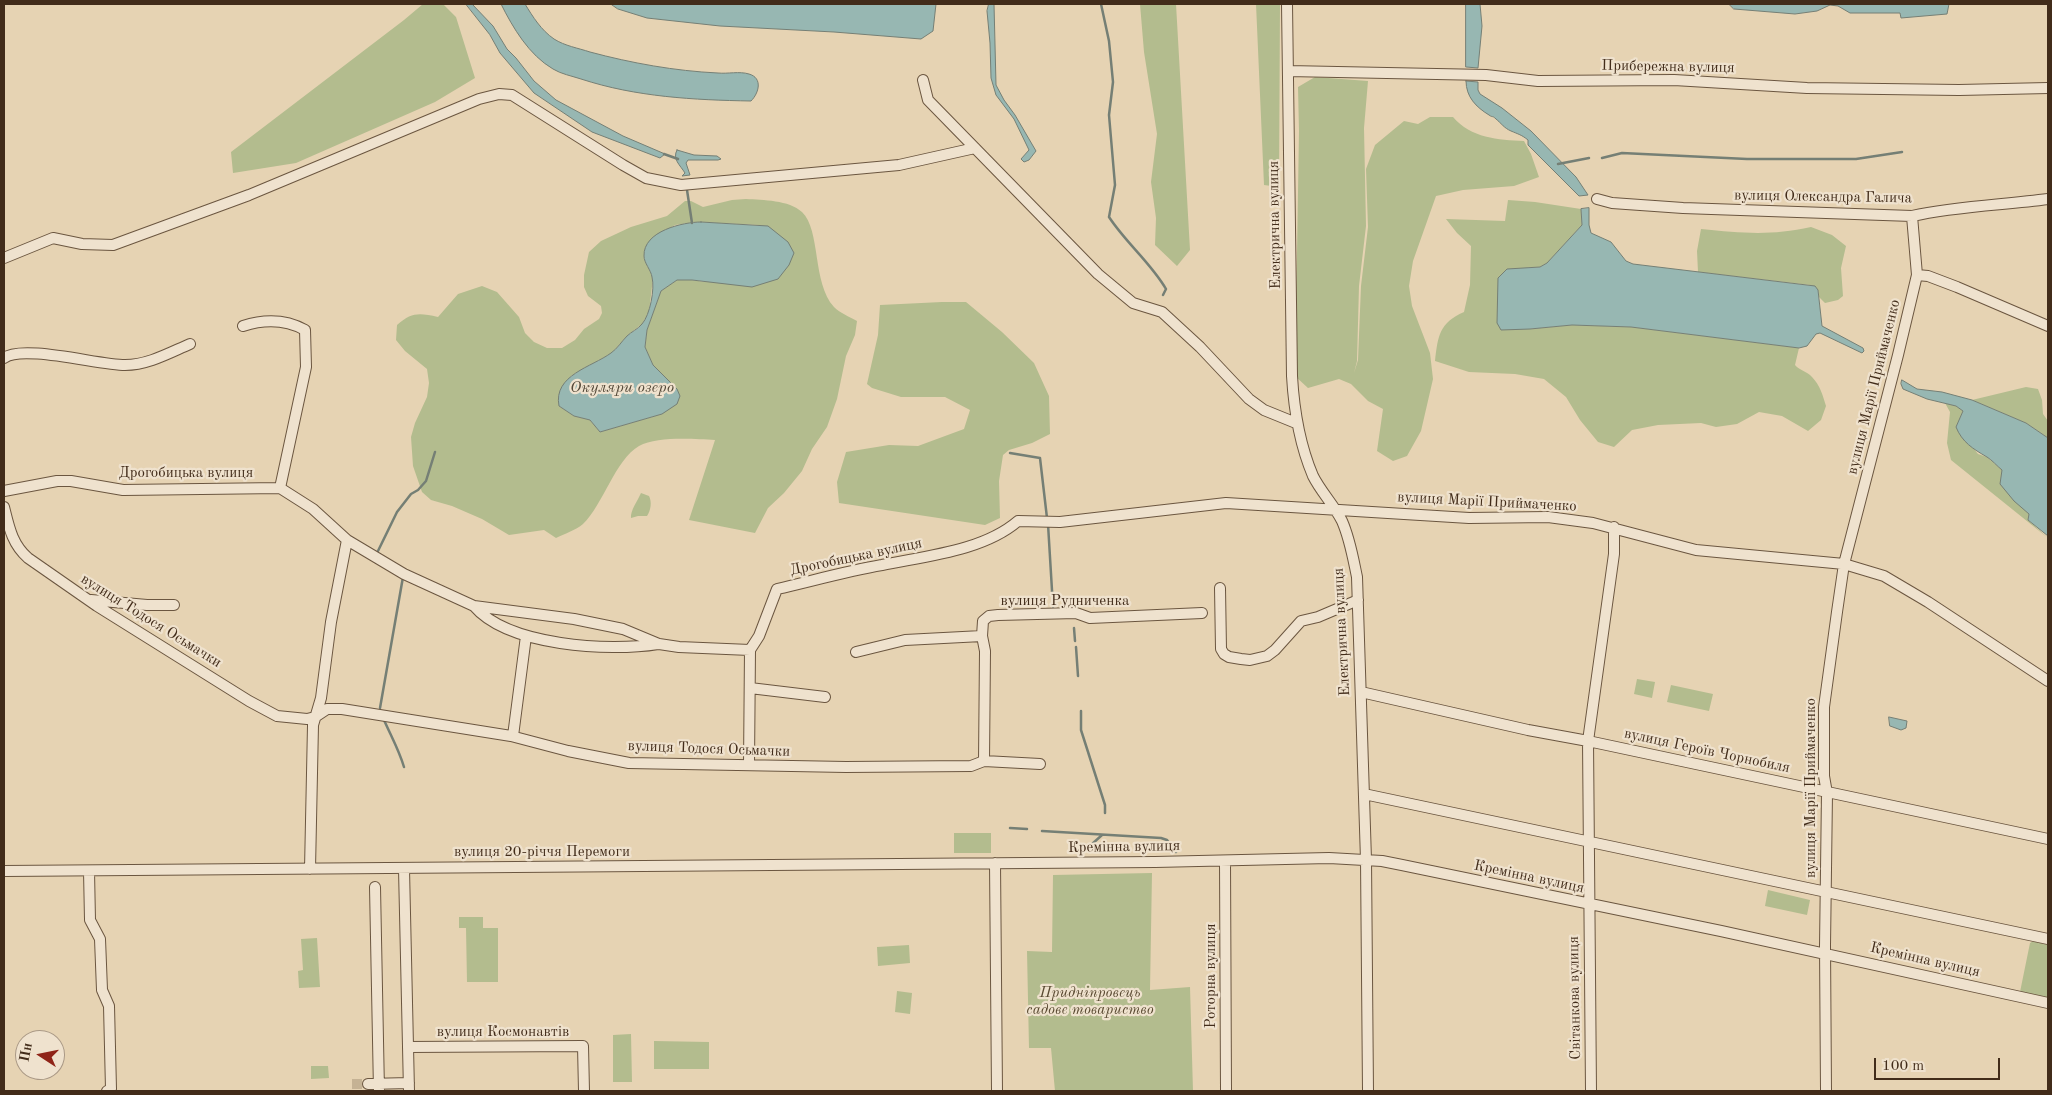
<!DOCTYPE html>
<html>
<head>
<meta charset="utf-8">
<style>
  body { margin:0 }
  #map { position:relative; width:2052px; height:1095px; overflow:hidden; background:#e6d3b3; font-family:"Old Standard TT",serif }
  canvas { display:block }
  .frame { position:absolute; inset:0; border:5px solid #422c1a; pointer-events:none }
  .north { position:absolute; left:15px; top:1030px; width:50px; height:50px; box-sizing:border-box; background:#efe2ce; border:1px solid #aa9986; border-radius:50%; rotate:281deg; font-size:14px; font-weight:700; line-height:20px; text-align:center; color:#422c1a }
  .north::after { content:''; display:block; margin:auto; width:18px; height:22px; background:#8f2418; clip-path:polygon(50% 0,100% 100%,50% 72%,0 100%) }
  .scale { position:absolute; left:1874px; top:1058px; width:126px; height:22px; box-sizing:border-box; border:2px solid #422c1a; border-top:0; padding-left:6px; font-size:15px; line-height:18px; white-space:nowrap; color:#422c1a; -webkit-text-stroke:4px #efe2ce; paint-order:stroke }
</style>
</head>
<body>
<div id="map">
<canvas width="2052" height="1095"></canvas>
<div class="frame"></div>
<div class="north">Пн</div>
<div class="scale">100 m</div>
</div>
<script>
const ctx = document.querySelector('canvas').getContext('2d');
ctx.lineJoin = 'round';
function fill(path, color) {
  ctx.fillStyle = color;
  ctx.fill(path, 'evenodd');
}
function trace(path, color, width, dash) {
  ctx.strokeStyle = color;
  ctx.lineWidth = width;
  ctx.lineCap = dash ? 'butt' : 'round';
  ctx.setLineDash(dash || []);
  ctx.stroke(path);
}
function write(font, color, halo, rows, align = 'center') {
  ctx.font = font + ' "Old Standard TT",serif';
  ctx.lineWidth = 4.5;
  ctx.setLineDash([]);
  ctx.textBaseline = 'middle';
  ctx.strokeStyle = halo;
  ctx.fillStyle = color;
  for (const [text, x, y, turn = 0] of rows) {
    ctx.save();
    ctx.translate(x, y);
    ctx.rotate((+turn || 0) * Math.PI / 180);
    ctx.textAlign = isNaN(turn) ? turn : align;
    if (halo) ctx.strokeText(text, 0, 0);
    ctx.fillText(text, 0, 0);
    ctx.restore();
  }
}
fill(new Path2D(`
  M423,4H443L456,17L475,78L435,102L296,163L233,173L231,152L404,20Z
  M1140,4H1176L1190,250L1177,266L1155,245L1156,218L1151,182L1157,134L1144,52Z
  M1256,4H1280L1279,187L1264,185Z
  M1315,77L1368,81L1364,128L1366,226L1359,286L1357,361L1354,373L1358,360L1361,286L1368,227L1366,169L1375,145L1404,121L1418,124L1430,117H1453C1471,138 1498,140 1524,141L1531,154L1539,177L1514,186L1463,190L1436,196L1413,261L1409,286L1412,306L1430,353L1433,379L1421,431L1407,456L1393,461L1377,451L1383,409L1368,401L1351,384L1339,379L1308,388L1295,376L1299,131L1298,87Z
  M746,199C763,200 789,200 802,212C821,230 812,283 834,307C840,313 850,317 857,321L855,335L846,356L837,399L827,427L812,449L802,471L784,493L768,508L755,533L689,520L715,440C694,439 657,436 639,446C615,460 603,505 583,524C576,530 564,534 556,538L544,530L509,535L482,519L452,506L431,500L422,492L413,466L411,437L415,423L427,397L429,383L427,369L405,351L396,340L397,325C412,312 419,313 438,317L458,294L482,286L497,292L519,317L525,333L534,342L547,348H562L575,340L584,329L599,319L602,313L601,306L588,296L584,287V275L589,252L601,241L631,227L667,216L685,201H691L703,207L732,200ZM696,222L759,225L705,282L692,280H677L661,291L647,330L645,347L653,365L677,389L662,414L600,432L590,420L574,416L559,406L571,376L612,353L628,335L642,324L649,312L653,278L644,257L653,238L675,225Z
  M1508,200L1535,202L1581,209L1582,225L1547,263L1540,267L1528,268L1501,329H1530L1572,325L1631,327L1799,348L1795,365C1800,371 1807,371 1812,377C1820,385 1823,396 1826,406L1821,420L1808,431L1782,416L1759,412L1737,424L1716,427L1701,423L1658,425L1632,430L1614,447L1598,442L1580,420L1566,397L1544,379L1515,374L1469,372L1435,361C1438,336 1439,323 1464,312L1470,285L1471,246L1457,233L1446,219L1505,221Z
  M1811,227L1832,235L1846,246L1841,268L1843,296L1838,300L1825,303L1819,297L1818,290L1810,285L1698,272L1697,251L1701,229C1742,233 1770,236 1811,227Z
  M942,302H966L1002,332L1034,363L1049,396L1050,434L1032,443L1009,450L1003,455L999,481L1000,518L985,525L839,503L837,482L846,452L889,445L918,446L964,429L970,410L945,397H901L872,388L867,384L878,335L880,305Z
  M2026,387L2038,389L2042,400L2043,414L2048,421V438L2026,423L1972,400Z
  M1945,403L1956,406L1963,411L1957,427L1978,454L1987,457L2002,470L2026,511L2029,514L2028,520L2048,538L1951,460L1947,443L1950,412Z
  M641,493L649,496C652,502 651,510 647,516H638L631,518C630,511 638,500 641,493Z
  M1637,679L1655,682L1652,698L1634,694Z
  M1671,685L1713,694L1709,711L1667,702Z
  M954,833H991V853H954Z
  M1152,873L1150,990L1190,987L1193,1091H1055L1051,1048H1029L1027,951L1052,952L1053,875Z
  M1768,890L1810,900L1807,915L1765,906Z
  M459,917H483V928H498V982H467L466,928H459Z
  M317,938L320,987L299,988L298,971L303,970L301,939Z
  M2035,940L2048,942V999L2020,992L2030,943Z
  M909,945L910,963L878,966L877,947Z
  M897,991L912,993L910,1014L895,1012Z
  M631,1034L632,1082H613V1035Z
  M654,1041L709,1042V1069H654Z
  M311,1066H328L329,1078L311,1079Z`), '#b3bc8e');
const water = new Path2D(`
  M466,4H472L493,26L507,49L516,58L534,81L556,100L623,136L665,154L660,158L592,132L534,93L500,53L490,35Z
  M501,4H525C533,17 541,30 554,39C565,46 578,48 590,52C631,63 675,71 718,73C728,74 739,71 749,74C763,78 759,93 751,101C694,100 636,97 581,79C572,76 561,74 553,69C529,55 513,28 501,4Z
  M611,4H936L933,31L921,39L834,32L720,26L647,18L618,9Z
  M989,4H994L996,85L1004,100L1015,115L1036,151L1029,160L1024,162L1021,159L1029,150L1014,119L996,95L991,78L990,43L987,11Z
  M1466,4H1480L1482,26L1478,68L1466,67Z
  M1729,4H1949L1947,14L1901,18L1900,13H1850L1838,6L1830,5L1817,11L1795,14L1734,9Z
  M1466,81L1478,82V90L1480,94L1502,108L1531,131L1576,177L1588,195L1579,196L1528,145V140C1522,135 1518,134 1511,131C1504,128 1501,123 1496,119C1492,115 1493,118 1489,115C1476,107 1466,97 1466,81Z
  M677,150L694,155L717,156L721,159L718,160H688L686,163L690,175L682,176L685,173C680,165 672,159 677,150Z
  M1589,208V225L1591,233L1611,242L1626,261L1633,264L1815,286L1818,290L1822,326L1863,348L1864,351L1862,353L1820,333L1816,334L1807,346L1799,348L1631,327L1572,325L1530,329L1501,330L1497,323L1498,278L1507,269L1540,267L1547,263L1582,225L1581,209Z
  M701,222L768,226L788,242L794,253L789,265L778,279L752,287L692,280H677L661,291L647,330L645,347L653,365L677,389L680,396L677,404L662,414L600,432L590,420L574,416L559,406C553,375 592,367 611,353C617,349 622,341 627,336C631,332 638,329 642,324C650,315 655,289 652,277C651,270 644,263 644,256C643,231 683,222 701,222Z
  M1902,380L1917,389L1942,392L1972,400L2026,423L2048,438V536L2028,520L2029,514L2014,501L2000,484L2002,470C1997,466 1992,460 1987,457C1973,449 1962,442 1956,427L1963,411L1956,406L1927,399L1903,389L1901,384Z
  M1889,717L1907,721L1906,728L1901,730L1890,726Z`);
fill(water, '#97b7b2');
trace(water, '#757f75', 1);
trace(new Path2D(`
  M1101,4L1109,41L1113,82L1109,115L1115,185L1109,217C1126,243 1151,263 1166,289L1163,295
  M664,154L678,159
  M1602,158L1622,153L1747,159H1856L1902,152
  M1558,164L1589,158
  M687,190L692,223
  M1010,453L1040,458L1047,518
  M1048,524L1053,607
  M377,553L397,512L411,494L418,490L426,481L435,452
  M1074,628L1075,641
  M1076,647L1078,676
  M380,708L403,577
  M1081,711V730L1105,805V813
  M384,720C391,736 399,750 404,767
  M1010,828L1027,829
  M1042,831L1161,838L1167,840L1176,852
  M1080,855L1102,835`), '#757f75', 2.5);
trace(new Path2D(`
  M352,1084H368`), '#c5b294', 10, [10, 5]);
const minor = new Path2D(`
  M1287,4L1292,376C1294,411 1299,443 1313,476C1321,492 1334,505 1342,521C1350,539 1353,558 1357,577L1366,860L1368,1091
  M1288,71L1486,75L1538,81L1674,80L1807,88L1959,90L2048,88
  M923,80L928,100L1098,274L1133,303L1162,312L1200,347L1249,399L1264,410L1296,423
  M1597,199L1612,203L1683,208L1912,216C1956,206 2003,205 2048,199
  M4,258L53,238L82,244L113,245L249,195L479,99L499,94L512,95L623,165L646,178L681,185L899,165L975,148
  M1917,275L1928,276L1957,287L2048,326
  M243,326C265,319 285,319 305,330L306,367L280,488
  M4,358C22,344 99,365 125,365C148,365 169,353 190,344
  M4,491L57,481H71L123,490L280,488L313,509L347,540L404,574L474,606L574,619L623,629L659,644L679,647L750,650L759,636L777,589C812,581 847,571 882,565C926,556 983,551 1018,521L1060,522L1226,503L1469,518L1548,517L1593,523L1696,550L1844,564L1884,576L1928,602L2048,681
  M4,507C9,527 12,544 28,558L97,606L249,701L277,716L307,719L315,717L327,709H342L511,736L568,751L629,763L846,767L971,766L984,761L985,651L982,636
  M1220,588L1221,649L1224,654L1229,657L1241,659L1250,660L1267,656L1275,650L1301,621L1318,617L1358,600
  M91,600L147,605H174
  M474,606C508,646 609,652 658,644
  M856,652L905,640L982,636L983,621L989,616L998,615L1076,613L1090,618L1202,613
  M750,688L825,697
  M1361,692L1528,730L1588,741L2048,839
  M513,736L526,636
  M984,761L1040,764
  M749,765L750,650
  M1364,794L2048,939
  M1225,861L1226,1091
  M995,863L997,1091
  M310,869L313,725L321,698L331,622L347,540
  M404,869L409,1091
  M4,871L1155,862L1329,858L1382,861L1402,865L1721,931L2048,1003
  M89,871L90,920L100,939L102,990L109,1006L111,1089L107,1091
  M375,887L379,1091
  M408,1047L583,1046L584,1091
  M368,1084L409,1083
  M1591,1091L1588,741L1614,554V527
  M1826,1091L1825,946L1827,793L1824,776V707L1837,612L1844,564L1898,355L1917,275L1912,216`);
trace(minor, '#6b5640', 12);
trace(minor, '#efe2ce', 10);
write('15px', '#422c1a', '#efe2ce', [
  ["Прибережна вулиця",1668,67,1],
  ["вулиця Олександра Галича",1823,197,1],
  ["Електрична вулиця",1275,225,-91],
  ["вулиця Марії Приймаченко",1874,387,-76],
  ["Дрогобицька вулиця",186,473],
  ["вулиця Марії Приймаченко",1487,502,3],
  ["Дрогобицька вулиця",856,557,-12],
  ["вулиця Рудниченка",1065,601],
  ["вулиця Тодося Осьмачки",151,621,32],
  ["Електрична вулиця",1342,632,-93],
  ["вулиця Тодося Осьмачки",709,749,2],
  ["вулиця Героїв Чорнобиля",1707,751,12],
  ["вулиця Марії Приймаченко",1811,788,-90],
  ["Кремінна вулиця",1124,847,-1],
  ["вулиця 20-річчя Перемоги",542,852],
  ["Кремінна вулиця",1529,877,12],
  ["Кремінна вулиця",1925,960,13],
  ["Роторна вулиця",1211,976,-90],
  ["Світанкова вулиця",1575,998,-91],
  ["вулиця Космонавтів",503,1032]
]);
write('italic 15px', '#594931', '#efe2ce', [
  ["Придніпровець",1090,993],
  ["садове товариство",1090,1010]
]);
write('italic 16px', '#534838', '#efe2ce', [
  ["Окуляри озеро",622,388]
]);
</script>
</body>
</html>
